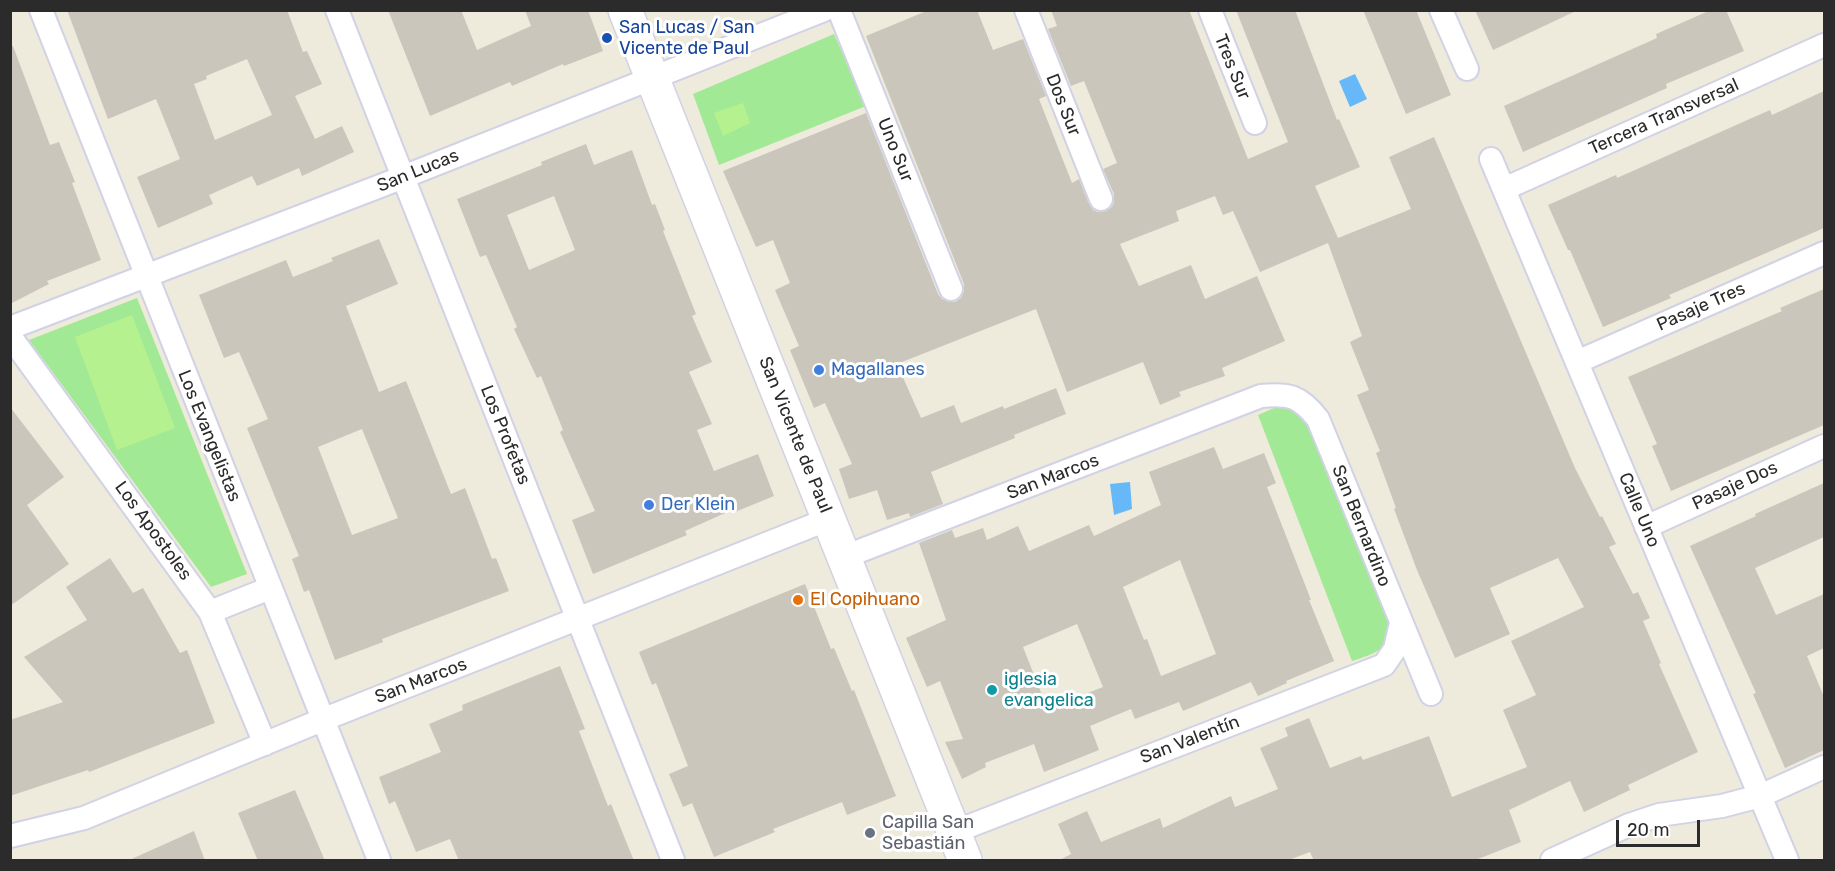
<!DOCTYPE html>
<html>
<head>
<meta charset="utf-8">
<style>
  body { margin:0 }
  #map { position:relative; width:1835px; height:871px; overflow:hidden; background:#eeeadc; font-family:Rubik,sans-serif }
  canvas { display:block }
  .frame { position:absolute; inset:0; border:12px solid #2b2b2b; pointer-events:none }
  .scale { position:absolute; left:1616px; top:820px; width:84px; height:27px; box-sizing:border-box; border:3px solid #2b2b2b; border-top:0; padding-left:8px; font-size:18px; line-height:21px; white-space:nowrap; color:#2b2b2b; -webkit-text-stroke:4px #fff; paint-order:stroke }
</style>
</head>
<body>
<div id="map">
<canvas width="1835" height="871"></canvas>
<div class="frame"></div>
<div class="scale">20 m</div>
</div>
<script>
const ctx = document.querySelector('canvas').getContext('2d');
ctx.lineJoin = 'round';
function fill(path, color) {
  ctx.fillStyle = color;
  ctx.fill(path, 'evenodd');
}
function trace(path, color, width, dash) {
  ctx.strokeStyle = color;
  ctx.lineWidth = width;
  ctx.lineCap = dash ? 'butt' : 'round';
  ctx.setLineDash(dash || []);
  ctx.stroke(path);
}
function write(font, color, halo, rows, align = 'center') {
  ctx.font = font + ' Rubik,sans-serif';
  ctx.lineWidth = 6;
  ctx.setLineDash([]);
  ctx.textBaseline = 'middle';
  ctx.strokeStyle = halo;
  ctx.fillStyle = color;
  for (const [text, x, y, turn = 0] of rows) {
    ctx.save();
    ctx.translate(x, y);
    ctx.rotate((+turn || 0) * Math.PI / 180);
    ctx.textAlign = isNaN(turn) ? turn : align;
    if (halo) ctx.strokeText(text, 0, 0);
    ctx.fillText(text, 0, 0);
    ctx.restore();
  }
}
fill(new Path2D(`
  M834,34L866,106L719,165L693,94Z
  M137,298L247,574L211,587L29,340Z
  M1281,405L1302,409L1393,621C1392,649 1374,654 1352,661L1258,415Z`), '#a2e995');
fill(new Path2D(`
  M743,103L750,123L723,136L714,113Z
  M132,315L175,428L117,450L75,337Z`), '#b6f18f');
fill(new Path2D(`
  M1355,74L1367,99L1350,107L1339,81Z
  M1130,482L1132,509L1114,515L1110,484Z`), '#67b8f8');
fill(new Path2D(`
  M67,10H287L303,52L307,51L322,84L295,96L315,139L342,126L354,152L302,176L299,168L257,186L252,176L209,195L213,204L158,228L137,177L180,159L156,99L108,119ZM247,59L272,115L215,140L194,84L207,79L206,76Z
  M388,10H461L477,50L531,26L525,10H588L603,51L564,66L563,64L512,86L510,82L430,116Z
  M929,10H977L993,50L1023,39L1046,96L1039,99L1072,183L1079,179L1089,204L1093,210L1098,212L1106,211L1112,207L1114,202V194L1103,169L1117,163L1084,81L1071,86L1048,29L1057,26L1051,10H1189L1248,159L1288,142L1236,10H1295L1337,120L1339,119L1360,167L1315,186L1338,238L1411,209L1389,157L1434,137L1575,468L1600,517L1602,516L1616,544L1609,547L1633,594L1638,592L1650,618L1643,621L1661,663L1659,664L1698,752L1628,785L1630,790L1584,812L1570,781L1509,810L1521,842L1473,861H1314L1310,852L1286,861H1058L1071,854L1058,824L1087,811L1101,842L1160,818L1163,828L1231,796L1235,807L1278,789L1260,748L1288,736L1285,728L1309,718L1330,768L1361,756L1363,760L1429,736L1452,797L1527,767L1503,710L1536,695L1511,641L1584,607L1558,558L1490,588L1510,634L1455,658L1417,570L1394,509L1396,508L1376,453L1380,451L1357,395L1369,390L1350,342L1362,336L1328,243L1260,272L1233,211L1223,215L1215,196L1176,211L1179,221L1120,244L1139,286L1191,265L1205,299L1257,276L1285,341L1222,368L1225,376L1179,392L1181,396L1160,405L1143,362L1067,392L1036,309L897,364L921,418L954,405L961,423L1003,406L1004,409L1056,388L1066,414L1014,435L1015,438L931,472L943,504L910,517L909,513L887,520L877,490L849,499L839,469L852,464L825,403L814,408L790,350L799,346L775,290L790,283L773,240L756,247L723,171L866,113L938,294L942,299L949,302H955L961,298L964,291V284L866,36Z
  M1363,10H1416L1451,95L1406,114Z
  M1475,10H1578L1493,50Z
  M1711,10H1726L1744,51L1666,84L1667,88L1523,152L1504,106L1657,38L1656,34Z
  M10,46H13L50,145L59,142L75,182L72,183L101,260L47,281L49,284L10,304Z
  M1824,91V228L1669,295L1671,298L1603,327L1570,250H1568L1548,205L1616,175L1617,178L1770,110L1772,115Z
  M586,144L594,165L632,150L652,205L655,204L665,230L663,231L696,314L692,316L712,362L689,372L712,424L697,430L714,471L758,454L774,496L735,512L734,509L685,531L687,535L593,574L572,520L595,511L560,432L563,430L541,376L537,378L514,329L517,327L486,255L480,257L457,199L542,165L541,162ZM554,196L575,250L529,270L507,215Z
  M379,239L398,284L346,306L379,392L406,381L451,494L465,488L492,559L496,558L509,591L382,639L383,642L335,660L309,590L304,592L292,559L299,556L247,428L268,419L239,352L224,358L199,295L286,260L293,277L333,261L331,258ZM362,429L398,518L352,535L318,447Z
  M1824,289V425L1671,491L1652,446L1657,444L1628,377L1782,311L1780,308Z
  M10,407L64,477L27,505L69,564L10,606Z
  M1214,447L1223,469L1264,453L1276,483L1267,487L1311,600H1309L1334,661L1286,681L1287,683L1258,696L1251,682L1183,711L1179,702L1135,719L1131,709L1090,726L1099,750L1044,772L1034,744L985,763L986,767L962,779L945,742L963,739L940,681L927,687L906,638L946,620L919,543L952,530L955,538L983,528L987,540L1018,526L1029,551L1089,525L1094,536L1161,505L1149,472ZM1180,560L1216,654L1161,676L1147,639L1144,640L1123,587ZM1077,624L1103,687L1052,707L1051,704L1046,705L1023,647Z
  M1824,483V537L1755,568L1776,615L1824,594V648L1807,656L1824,697V750L1785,768L1753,694L1756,693L1690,546L1756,516L1755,514Z
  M110,558L133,593L143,588L180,653L187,650L215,723L89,772L88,770L10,796V720L63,702L24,657L87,620L66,587Z
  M805,584L831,649L834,648L852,691L854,690L896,796L847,815L842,802L773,829L775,832L714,857L692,803L683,807L669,774L688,766L656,683L652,685L639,652Z
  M560,666L585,729L579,731L608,806L611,804L634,861H459L450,839L416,852L395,801L389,804L379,777L441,752L429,724L463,710L462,705Z
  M295,790L325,861H258L238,813Z
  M194,831L205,861H127Z`), '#cac6bc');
const street = new Path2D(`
  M41,10L379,860
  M337,10L673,860
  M839,10L951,289
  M1026,10L1101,199
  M1210,10L1255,123
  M1441,10L1467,69
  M1491,159L1787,860
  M1504,189L1824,45
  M10,328L383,185L824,10
  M10,336L210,612L265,744
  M1577,362L1824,253
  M1646,527L1824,446
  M844,557L1261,396C1289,393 1300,396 1318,419L1431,694
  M210,612L270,588
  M954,832L1384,665L1395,649L1401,623
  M10,836L84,818L322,720L829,519
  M1552,860L1629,825L1659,815L1722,806L1760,796L1824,767`);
const secondary = new Path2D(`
  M625,10L965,860`);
trace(street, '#d1d2e5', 26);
trace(secondary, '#d1d2e5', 36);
trace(street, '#fff', 22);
trace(secondary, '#fff', 33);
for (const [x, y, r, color] of [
  [607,38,6,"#1a4fb4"],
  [819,370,6,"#3f7fe0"],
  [649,505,6,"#3f7fe0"],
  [798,600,6,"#e8710a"],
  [992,690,6,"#0f9aa8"],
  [870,833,6,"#6b7280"]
]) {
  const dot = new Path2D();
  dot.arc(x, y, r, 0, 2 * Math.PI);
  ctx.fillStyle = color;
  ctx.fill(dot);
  trace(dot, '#fff', 2);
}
write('18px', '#164399', '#fff', [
  ["San Lucas / San",619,28],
  ["Vicente de Paul",619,49]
], 'left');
write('18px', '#2b2b2b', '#fff', [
  ["Tres Sur",1232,67,68],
  ["Dos Sur",1063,105,68],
  ["Tercera Transversal",1664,117,-24],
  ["Uno Sur",895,150,68],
  ["San Lucas",418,171,-22],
  ["Pasaje Tres",1701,307,-24],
  ["Los Profetas",505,435,68],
  ["San Vicente de Paul",795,435,68],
  ["Los Evangelistas",209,436,68],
  ["San Marcos",1053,477,-21],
  ["Pasaje Dos",1735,486,-25],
  ["Calle Uno",1639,510,67],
  ["San Bernardino",1361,526,68],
  ["Los Apostoles",153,531,54],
  ["San Marcos",421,681,-21],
  ["San Valentín",1190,740,-21]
]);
write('18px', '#366cbe', '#fff', [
  ["Magallanes",831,370],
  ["Der Klein",661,505]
], 'left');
write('18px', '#c56008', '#fff', [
  ["El Copihuano",810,600]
], 'left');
write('18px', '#0d838f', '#fff', [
  ["iglesia",1004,680],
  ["evangelica",1004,701]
], 'left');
write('18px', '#5b616d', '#fff', [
  ["Capilla San",882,823],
  ["Sebastián",882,844]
], 'left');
</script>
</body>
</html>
